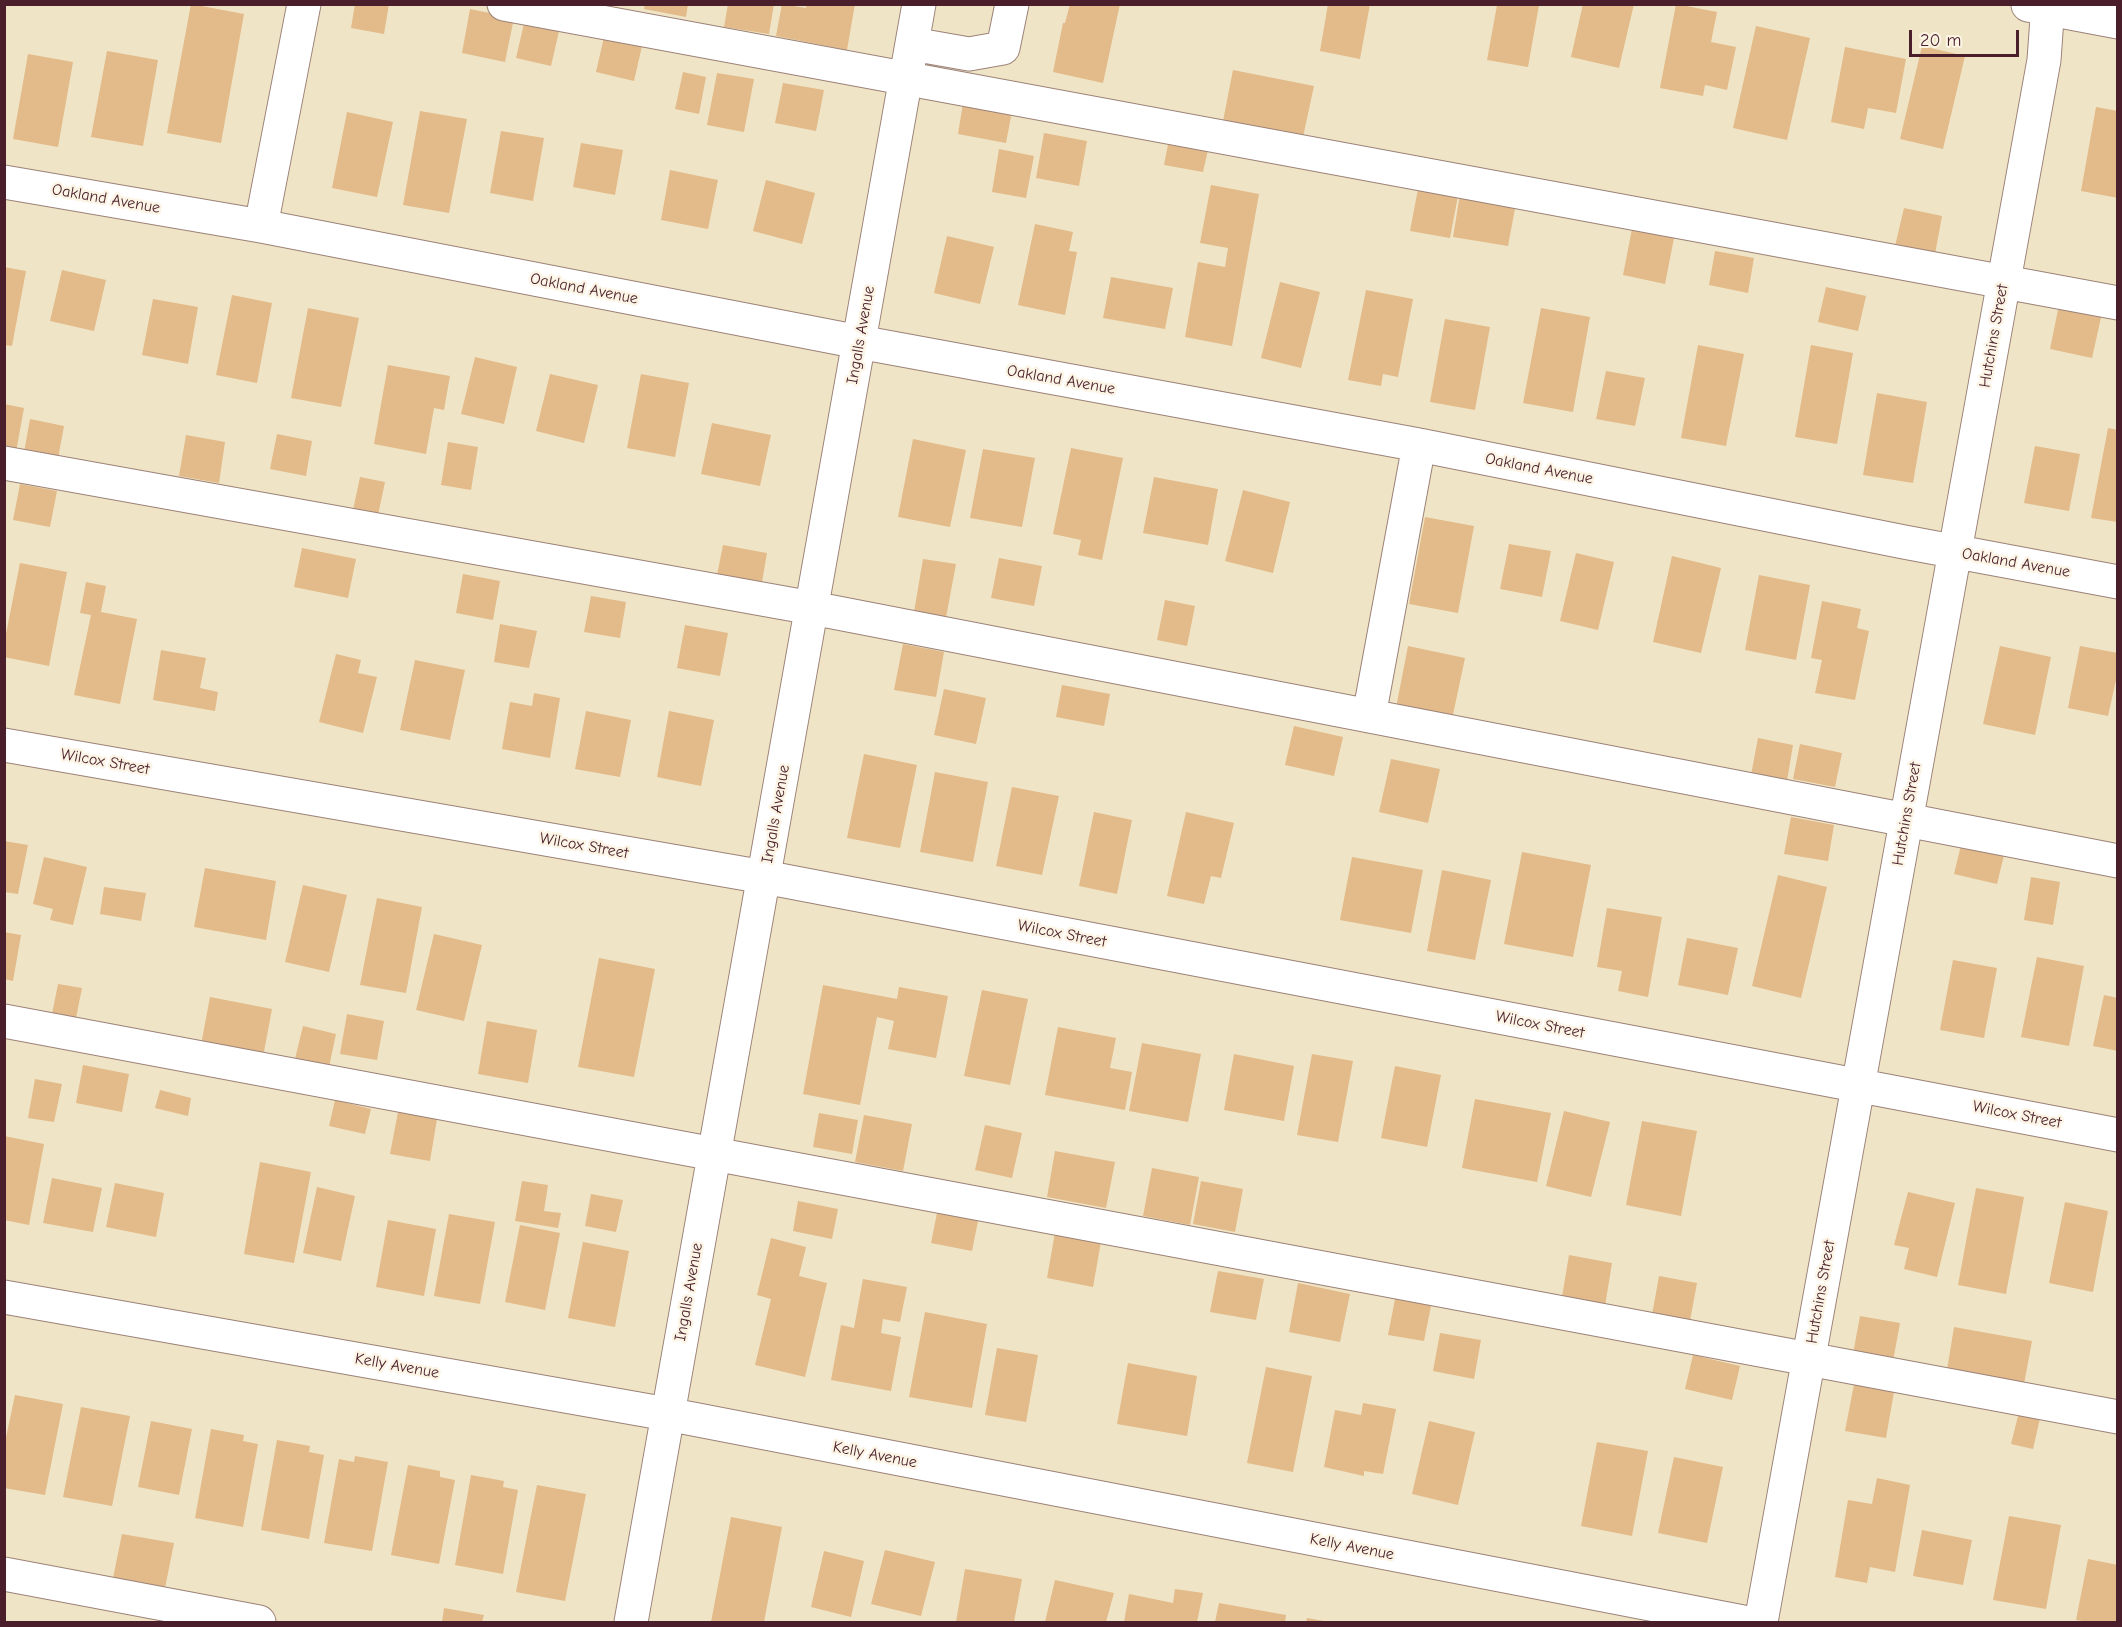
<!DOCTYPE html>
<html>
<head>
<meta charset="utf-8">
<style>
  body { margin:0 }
  #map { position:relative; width:2122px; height:1627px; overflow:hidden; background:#efe5c6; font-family:"Comic Neue",sans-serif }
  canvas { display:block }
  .frame { position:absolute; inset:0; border:6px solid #4a1f2b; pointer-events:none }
  .scale { position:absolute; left:1909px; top:30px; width:110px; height:27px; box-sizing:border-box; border:3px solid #4a1f2b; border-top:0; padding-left:8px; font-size:18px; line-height:21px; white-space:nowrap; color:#4a1f2b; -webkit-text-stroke:4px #fcf5e5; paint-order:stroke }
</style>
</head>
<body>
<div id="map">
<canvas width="2122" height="1627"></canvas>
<div class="frame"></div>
<div class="scale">20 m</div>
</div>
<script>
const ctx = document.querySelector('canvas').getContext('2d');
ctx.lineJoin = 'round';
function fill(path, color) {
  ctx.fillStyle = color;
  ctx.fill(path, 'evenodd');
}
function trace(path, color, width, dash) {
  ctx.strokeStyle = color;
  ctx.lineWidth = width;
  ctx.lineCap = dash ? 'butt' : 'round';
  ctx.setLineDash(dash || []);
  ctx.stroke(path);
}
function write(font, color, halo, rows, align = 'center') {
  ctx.font = font + ' "Comic Neue",sans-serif';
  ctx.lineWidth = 5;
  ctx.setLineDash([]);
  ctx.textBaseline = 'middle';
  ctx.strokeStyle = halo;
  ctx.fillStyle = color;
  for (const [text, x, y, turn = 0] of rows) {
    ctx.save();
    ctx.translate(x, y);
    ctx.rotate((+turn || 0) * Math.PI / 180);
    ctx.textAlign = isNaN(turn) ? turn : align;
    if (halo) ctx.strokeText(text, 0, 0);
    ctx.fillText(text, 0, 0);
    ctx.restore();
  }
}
fill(new Path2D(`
  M191,4L244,14L221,143L167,133Z
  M355,4H389L384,34L351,28Z
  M645,4H688L686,17L644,9Z
  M728,4H774L769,34L724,27Z
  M782,4L806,8L807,4H855L847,50L776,36Z
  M1070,4H1120L1103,83L1053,72L1063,23H1065Z
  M1328,4H1370L1360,59L1320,51Z
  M1583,4H1634L1619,68L1571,57Z
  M1676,4L1717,12L1711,42L1736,47L1727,90L1705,85L1703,96L1660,88Z
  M1497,5H1539L1528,67L1487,60Z
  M470,9L514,18L505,62L462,53Z
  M525,19L560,27L551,66L516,58Z
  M1756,26L1810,38L1787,140L1733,128Z
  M604,37L642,46L634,81L596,72Z
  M1922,46L1965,56L1943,149L1900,139Z
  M1845,47L1906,59L1896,113L1868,108L1864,129L1831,122Z
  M107,51L158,60L143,146L91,137Z
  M28,54L73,62L58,147L13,139Z
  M1233,70L1314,86L1303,137L1223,121Z
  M683,72L706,77L699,114L675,109Z
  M717,73L754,79L744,132L707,125Z
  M783,83L824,90L816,131L775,123Z
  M964,97L1013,106L1006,143L958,134Z
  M2096,107L2118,111V198L2081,191Z
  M420,111L467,119L449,213L403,205Z
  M347,112L393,122L377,197L332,188Z
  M501,131L544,138L533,201L490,193Z
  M1044,133L1087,141L1079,186L1036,178Z
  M1170,134L1210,141L1203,172L1164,165Z
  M581,143L623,150L615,195L573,187Z
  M999,149L1034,156L1026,198L992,192Z
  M670,170L718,180L708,229L661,220Z
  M766,180L815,193L802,244L753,231Z
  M1211,185L1259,194L1232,346L1185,337L1198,262L1225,267L1228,248L1200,243Z
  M1418,189L1458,196L1450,238L1410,231Z
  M1460,194L1516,203L1508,246L1453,237Z
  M1904,208L1942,216L1935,254L1895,246Z
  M1035,224L1073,232L1069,251L1077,252L1065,315L1018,305Z
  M1632,229L1674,238L1665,284L1623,275Z
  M947,236L994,247L980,304L934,293Z
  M1715,251L1754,258L1748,293L1709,285Z
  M4,267L26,271L12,346L4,345Z
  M62,270L106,280L94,331L50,321Z
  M1111,277L1173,288L1165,329L1103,318Z
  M1280,282L1320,292L1301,368L1261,358Z
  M1826,287L1866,296L1858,331L1818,322Z
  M1366,290L1413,299L1398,377L1383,374L1381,386L1348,380Z
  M232,295L272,303L257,383L216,375Z
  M153,299L198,307L188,364L142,355Z
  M2059,305L2102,313L2092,358L2050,349Z
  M308,308L359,318L341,407L291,398Z
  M1541,308L1590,317L1573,412L1523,403Z
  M1445,319L1490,327L1475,410L1430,402Z
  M1698,345L1744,354L1726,446L1681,438Z
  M1811,345L1853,353L1837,444L1795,437Z
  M475,357L517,367L504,424L461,414Z
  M388,365L450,376L444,410L434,408L426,454L374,444Z
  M1606,371L1645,378L1635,426L1596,419Z
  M550,374L598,385L584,443L536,431Z
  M641,374L689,383L675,457L627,448Z
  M1877,393L1927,402L1913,483L1863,475Z
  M4,404L24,408L16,452L4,450Z
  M30,419L64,426L57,464L23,458Z
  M712,423L771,435L760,486L701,474Z
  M2108,428L2118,430V522L2091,518Z
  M277,434L312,441L306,476L270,469Z
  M186,435L225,442L219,483L179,476Z
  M913,439L966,450L950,527L898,517Z
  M448,442L478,447L471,490L441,485Z
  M2035,446L2080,454L2069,511L2024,503Z
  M1071,448L1123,458L1102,560L1078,555L1081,540L1053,534Z
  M983,449L1035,458L1022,527L970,518Z
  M360,477L385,482L378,515L353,510Z
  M1154,477L1218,489L1208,545L1143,533Z
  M20,484L57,491L50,527L13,520Z
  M1243,490L1290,502L1273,573L1225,561Z
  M1425,517L1474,526L1458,613L1409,604Z
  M1509,544L1551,551L1542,597L1500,589Z
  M723,545L767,553L761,588L716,580Z
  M302,548L356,559L348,598L294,587Z
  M1576,553L1614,562L1598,630L1560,621Z
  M1672,556L1721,568L1701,653L1653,642Z
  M999,558L1042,566L1034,606L991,598Z
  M923,559L956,564L945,623L913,618Z
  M20,563L67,572L49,666L4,657V644Z
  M463,574L500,581L493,620L456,613Z
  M1759,575L1810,585L1796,660L1745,650Z
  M86,582L106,586L101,612L137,619L120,704L74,695L91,615L80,613Z
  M591,596L626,602L620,638L584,632Z
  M1165,600L1195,606L1187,646L1157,640Z
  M1822,601L1861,609L1857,628L1869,631L1855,700L1815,693L1822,660L1811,658Z
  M500,624L537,631L529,668L494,662Z
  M685,625L728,633L720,676L677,668Z
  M903,644L944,652L936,697L894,690Z
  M1408,646L1465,658L1451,724L1395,713Z
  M2000,646L2051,657L2035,735L1983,724Z
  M2080,646L2118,653V671L2108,716L2068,708Z
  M161,650L206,658L200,688L218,692L215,711L153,700Z
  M336,654L361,660L358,673L377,677L363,733L319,722Z
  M415,660L465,670L450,740L400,730Z
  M1062,685L1110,694L1104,726L1056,717Z
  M944,689L986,698L976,744L934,735Z
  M534,693L560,698L550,758L502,749L510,702L532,706Z
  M586,711L631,720L620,777L575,769Z
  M669,711L714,720L701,786L657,777Z
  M1294,726L1343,737L1334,776L1285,765Z
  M1758,738L1793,745L1787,781L1751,775Z
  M1800,744L1842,753L1835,787L1793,779Z
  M864,754L917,765L900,848L847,838Z
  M1391,759L1440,769L1428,823L1379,812Z
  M935,772L988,782L973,862L920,852Z
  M1012,787L1059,796L1042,875L996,866Z
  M1094,812L1132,820L1117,894L1079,886Z
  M1186,812L1234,823L1221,878L1211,876L1204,904L1167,896Z
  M1791,817L1834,825L1828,861L1784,854Z
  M4,841L28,845L18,894L4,892Z
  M1962,841L2005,851L1997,884L1954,874Z
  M1522,852L1591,865L1573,957L1504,944Z
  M44,857L87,867L73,925L50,920L53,909L33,904Z
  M1352,857L1423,870L1411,933L1340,920Z
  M205,868L276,881L266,940L194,927Z
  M1442,870L1491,880L1475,960L1427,951Z
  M1778,875L1827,887L1801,998L1752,986Z
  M2031,877L2060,882L2053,925L2024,920Z
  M303,885L347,895L329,972L285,962Z
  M104,887L146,893L141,921L100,914Z
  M377,898L422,907L406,993L360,985Z
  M1607,908L1662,917L1648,997L1618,991L1622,971L1597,967Z
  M4,932L21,935L13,981L4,979Z
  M434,934L482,945L464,1021L416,1010Z
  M1687,938L1738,948L1728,995L1678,985Z
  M2037,957L2084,966L2069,1046L2021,1037Z
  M599,958L655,969L634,1077L578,1067Z
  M1953,960L1997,968L1984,1038L1940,1030Z
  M58,984L82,988L75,1023L51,1019Z
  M823,985L897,999L899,987L948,996L936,1058L888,1049L894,1021L877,1017L860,1105L803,1094Z
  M982,990L1028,999L1010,1085L964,1076Z
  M2104,995L2118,998V1051L2093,1046Z
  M210,997L272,1009L263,1057L201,1045Z
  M347,1014L384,1021L377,1060L340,1054Z
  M487,1021L537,1030L528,1083L478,1074Z
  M303,1026L336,1034L329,1067L295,1059Z
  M1058,1027L1116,1038L1110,1068L1132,1072L1125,1110L1045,1095Z
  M1142,1043L1201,1054L1188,1122L1129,1111Z
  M1234,1054L1294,1066L1284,1121L1224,1110Z
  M1312,1054L1353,1061L1338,1142L1297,1135Z
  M83,1065L129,1074L122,1112L76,1103Z
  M1395,1066L1441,1075L1427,1147L1381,1138Z
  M35,1079L62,1084L54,1122L28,1118Z
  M160,1090L191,1098L188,1116L155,1108Z
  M1475,1099L1551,1113L1537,1182L1462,1168Z
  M335,1100L371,1109L365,1134L329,1126Z
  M1564,1111L1610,1122L1591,1197L1546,1186Z
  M398,1112L437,1119L430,1161L390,1154Z
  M819,1113L858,1120L852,1154L813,1147Z
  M864,1115L912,1124L903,1171L855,1162Z
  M1642,1121L1697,1131L1681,1216L1626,1205Z
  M985,1125L1022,1133L1012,1178L975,1170Z
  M4,1136L44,1144L29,1225L4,1220Z
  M1055,1151L1115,1162L1106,1208L1047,1197Z
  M260,1162L311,1172L294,1263L244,1254Z
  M1152,1168L1199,1177L1190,1225L1143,1216Z
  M52,1178L102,1188L93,1232L43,1223Z
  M522,1181L548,1185L544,1211L561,1213L558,1228L515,1221Z
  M1201,1181L1243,1189L1235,1232L1193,1224Z
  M115,1183L164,1193L156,1237L106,1227Z
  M317,1187L355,1196L341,1261L303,1253Z
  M1976,1188L2024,1197L2006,1294L1958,1285Z
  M1908,1192L1955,1203L1937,1277L1904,1269L1909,1248L1894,1245Z
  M591,1194L623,1200L616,1232L585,1226Z
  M798,1201L838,1209L832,1239L793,1231Z
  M2065,1202L2108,1211L2093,1292L2049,1283Z
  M938,1208L979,1216L972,1251L931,1243Z
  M449,1214L495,1222L480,1304L434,1296Z
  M388,1220L436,1229L424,1296L376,1287Z
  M520,1225L560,1233L545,1310L505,1302Z
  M1056,1227L1102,1236L1093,1287L1047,1278Z
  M771,1238L806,1247L799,1276L827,1283L805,1377L755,1365L771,1299L757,1295Z
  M583,1242L629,1251L615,1327L568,1318Z
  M1569,1255L1612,1263L1605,1306L1562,1297Z
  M1218,1271L1264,1279L1256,1320L1210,1312Z
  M1659,1276L1697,1283L1690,1321L1652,1315Z
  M863,1279L907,1287L900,1322L883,1319L881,1333L901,1337L891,1391L831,1380L841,1325L854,1328Z
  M1298,1283L1350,1294L1340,1342L1289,1332Z
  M1396,1294L1432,1301L1424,1341L1388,1335Z
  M925,1312L987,1324L972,1408L909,1397Z
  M1860,1316L1900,1323L1893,1361L1853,1354Z
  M1954,1327L2032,1341L2024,1384L1947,1370Z
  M1440,1333L1481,1340L1474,1379L1433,1371Z
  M997,1348L1038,1355L1026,1422L985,1415Z
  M1693,1355L1740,1366L1732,1400L1685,1389Z
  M1128,1363L1197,1376L1187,1436L1117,1424Z
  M1266,1367L1312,1376L1293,1472L1247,1463Z
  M1855,1379L1895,1386L1886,1438L1845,1431Z
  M15,1395L63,1404L45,1495L4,1488V1447Z
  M1363,1403L1396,1409L1383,1474L1364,1471V1476L1324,1467L1335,1410L1361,1415Z
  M81,1407L130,1416L112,1506L63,1497Z
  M2020,1408L2041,1414L2033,1449L2011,1444Z
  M151,1421L192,1429L179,1495L138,1487Z
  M1429,1421L1475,1432L1458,1505L1412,1494Z
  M211,1429L244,1435L243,1441L258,1444L243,1527L195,1518Z
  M277,1440L310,1446L309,1452L324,1455L309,1539L261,1530Z
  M1597,1442L1648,1451L1632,1536L1581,1526Z
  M355,1456L388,1462L372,1551L324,1543L339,1459L354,1462Z
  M1674,1457L1723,1467L1707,1543L1658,1533Z
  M408,1465L440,1471V1477L455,1480L439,1564L391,1555Z
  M471,1475L504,1481L503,1487L518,1490L503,1574L455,1565Z
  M1877,1478L1910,1485L1895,1572L1870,1567L1867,1583L1835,1577L1848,1500L1872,1504Z
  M537,1485L586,1494L565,1601L516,1592Z
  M2009,1516L2061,1525L2046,1609L1993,1600Z
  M731,1517L782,1527L764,1622H711Z
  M1922,1530L1972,1540L1963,1585L1913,1576Z
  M122,1534L174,1543L165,1588L113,1578Z
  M885,1550L935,1562L921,1616L871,1604Z
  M824,1551L864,1561L851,1617L811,1607Z
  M2088,1559L2118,1565V1622H2089L2076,1620Z
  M965,1569L1022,1579L1014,1622H956Z
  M1055,1580L1114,1593L1106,1622H1045Z
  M1175,1589L1203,1593L1197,1622H1124L1129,1594L1173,1603Z
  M1219,1603L1286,1615L1285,1622H1215Z
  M444,1608L484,1615L482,1622H442Z
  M1307,1618L1324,1621V1622H1306Z`), '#e3ba89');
const minor = new Path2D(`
  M504,4L2118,303
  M2028,5L2118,22
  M912,44L969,54L1003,48L1012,4
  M4,182L261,226L859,342L1419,445L1904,542L2118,582
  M261,226L304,4
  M4,463L812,608L2118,861
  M1369,716L1419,445
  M4,745L764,877L2118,1135
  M4,1021C709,1149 1414,1279 2118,1417
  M4,1297L667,1414L1743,1622
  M4,1574L259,1622
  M631,1622L919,4
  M1761,1622L2044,60L2048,4`);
trace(minor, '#9c8278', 35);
trace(minor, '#fff', 33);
write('16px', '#4a1f2b', '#fcf5e5', [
  ["Oakland Avenue",106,199,10],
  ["Oakland Avenue",584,289,11],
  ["Ingalls Avenue",861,335,-80],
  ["Hutchins Street",1994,336,-80],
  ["Oakland Avenue",1061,380,10],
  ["Oakland Avenue",1539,469,11],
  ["Oakland Avenue",2016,563,10],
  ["Wilcox Street",105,762,10],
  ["Ingalls Avenue",776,814,-80],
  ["Hutchins Street",1907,814,-80],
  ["Wilcox Street",584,846,10],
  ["Wilcox Street",1062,934,11],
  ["Wilcox Street",1540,1025,11],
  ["Wilcox Street",2017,1115,11],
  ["Ingalls Avenue",689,1292,-80],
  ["Hutchins Street",1821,1292,-80],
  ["Kelly Avenue",397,1366,10],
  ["Kelly Avenue",875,1455,11],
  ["Kelly Avenue",1352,1547,11]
]);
</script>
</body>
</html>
